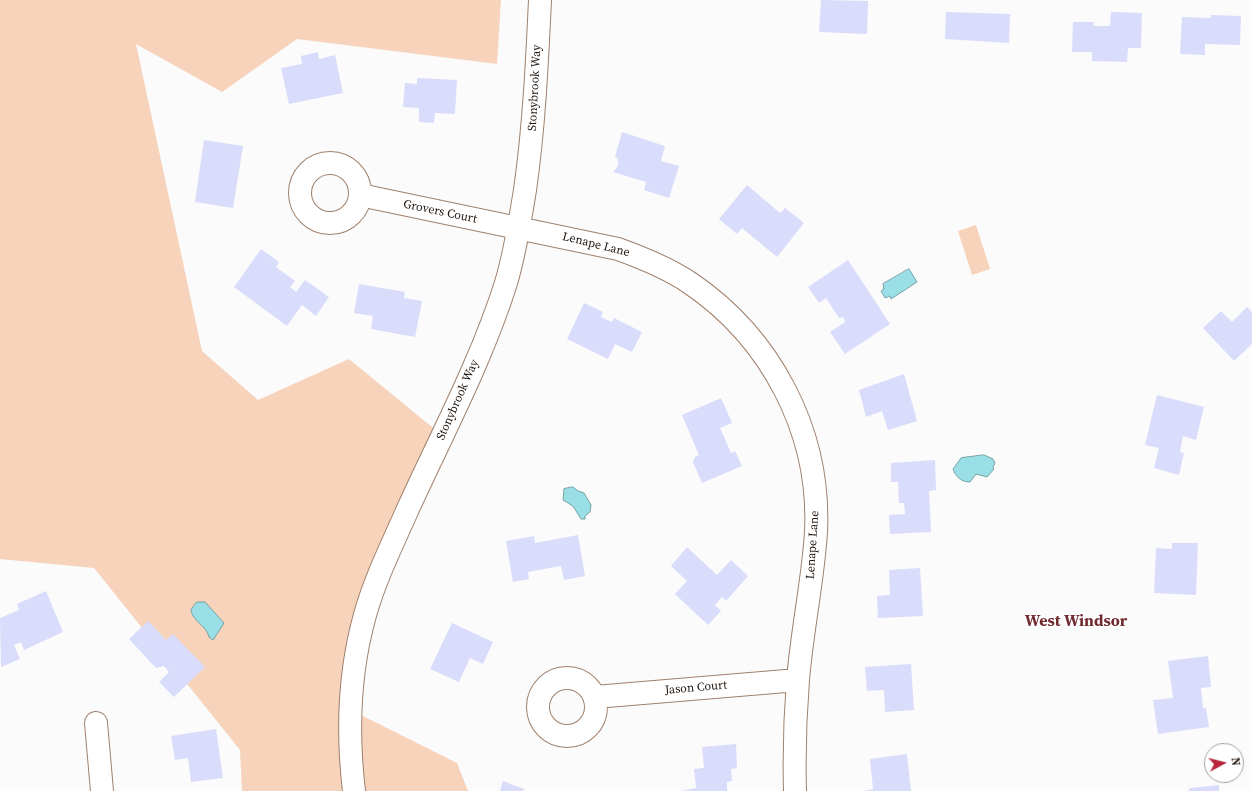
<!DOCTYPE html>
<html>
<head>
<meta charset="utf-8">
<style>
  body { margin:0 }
  #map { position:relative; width:1252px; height:791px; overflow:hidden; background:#fbfbfb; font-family:"Source Serif 4",serif }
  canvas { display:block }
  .north { position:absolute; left:1204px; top:743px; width:40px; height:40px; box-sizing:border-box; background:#fff; border:1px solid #a6a19e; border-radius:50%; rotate:83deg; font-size:11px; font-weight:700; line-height:16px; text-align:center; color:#20150d }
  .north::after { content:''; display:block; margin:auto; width:14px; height:18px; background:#b7253d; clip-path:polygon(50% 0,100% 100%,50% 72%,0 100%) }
</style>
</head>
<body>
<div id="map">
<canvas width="1252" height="791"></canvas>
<div class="north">N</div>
</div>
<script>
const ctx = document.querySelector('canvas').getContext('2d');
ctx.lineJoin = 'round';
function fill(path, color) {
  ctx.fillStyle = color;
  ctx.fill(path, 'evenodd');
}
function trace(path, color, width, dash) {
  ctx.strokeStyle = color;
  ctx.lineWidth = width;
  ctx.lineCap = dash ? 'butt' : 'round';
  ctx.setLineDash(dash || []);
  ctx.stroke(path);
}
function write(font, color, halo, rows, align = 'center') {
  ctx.font = font + ' "Source Serif 4",serif';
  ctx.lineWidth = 3.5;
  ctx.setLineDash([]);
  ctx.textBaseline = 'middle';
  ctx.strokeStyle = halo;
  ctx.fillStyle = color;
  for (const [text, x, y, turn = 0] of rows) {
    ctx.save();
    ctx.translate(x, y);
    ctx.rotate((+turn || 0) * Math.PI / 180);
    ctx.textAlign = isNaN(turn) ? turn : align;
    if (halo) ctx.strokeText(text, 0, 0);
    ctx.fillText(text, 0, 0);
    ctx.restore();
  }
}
fill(new Path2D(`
  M0,0H501L497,64L297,39L222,92L136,44L202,351L258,400L349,359L443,436L376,581L345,707L457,763L468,791H242L240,750L94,568L0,559Z
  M976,225L990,269L972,275L958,231Z`), '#f7d3bc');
const water = new Path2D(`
  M909,269L917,282L891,299L890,296L885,298L881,291L884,289L883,284Z
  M984,455L993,459L995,463L993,467L994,469L987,477L976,474L970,482C961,482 956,477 953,469L961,458Z
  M573,487L578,491L584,493L591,505L590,512L585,516V519H581L573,506L563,500L564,489Z
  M197,602H205L224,623L213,640L209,637C207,626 192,621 191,610Z`);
fill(water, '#9adfe6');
trace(water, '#75a2a5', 1);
fill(new Path2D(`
  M821,0L868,1L867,34L819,32Z
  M946,12L1010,14L1009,43L945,39Z
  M1111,12L1142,13L1141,48H1128L1127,62L1092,61V52H1072L1073,22H1094V26H1110Z
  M1211,15L1241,16L1240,45L1205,44V55L1180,54L1182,17L1211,18Z
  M318,52L319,59L335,55L343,93L289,104L281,68L302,64L301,56Z
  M417,78L457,80L455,114L435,113L434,123L419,122V108L403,107L405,83L417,84Z
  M622,132L665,146L661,161L679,166L669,198L644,190L646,182L613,172L618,166V159L615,157Z
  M204,140L243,146L233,208L195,202Z
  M747,185L780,213L785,208L804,223L777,257L742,228L737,234L719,219Z
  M261,249L279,262L276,267L295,281L290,287L296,292L305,280L329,297L316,316L302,305L287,326L234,287Z
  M848,260L890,324L845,354L830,332L845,322L843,317L839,318L826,298L819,303L808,287Z
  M359,284L405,292L404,298L422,301L415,337L371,329L373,316L354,313Z
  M584,303L603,312L601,317L612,322L614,318L642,332L632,352L615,344L608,359L567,339Z
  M1247,307L1252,312V344L1234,361L1203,328L1221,311L1232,322Z
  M904,374L917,421L888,430L882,411L866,417L859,390Z
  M1157,395L1204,407L1196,440L1183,436L1180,452L1184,453L1179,475L1154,468L1159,448L1145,445Z
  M721,398L732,423L720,428L731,453L735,451L742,466L702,483L693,462L695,457L699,455L682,415Z
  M935,460L936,490L929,491L931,532L890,534L889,515L905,514L904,503H899L898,482H891V463Z
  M578,535L585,576L564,580L561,566L528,572L529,579L513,582L506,541L534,536L535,543Z
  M1172,543H1198L1196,595L1154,593L1156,548L1172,549Z
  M687,547L717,575L731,560L748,576L726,601L722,597L715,605L721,611L708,625L675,594L687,581L671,566Z
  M920,568L923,616L878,618L877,596L890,595L889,570Z
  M46,591L63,632L24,650L21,642L14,645L20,659L1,667L0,618L19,610L17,604Z
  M148,621L166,640L173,634L205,667L174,697L159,682L169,672L164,666L156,668L129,639Z
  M452,623L493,642L483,664L470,658L459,682L430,669Z
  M1208,656L1211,687L1201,688L1203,708H1206L1209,727L1158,734L1153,700L1173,698L1168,661Z
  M911,664L914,710L885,712L884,690L867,691L865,667Z
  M216,729L223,778L191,782L188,758L175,760L171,736Z
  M736,744L737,768L731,769L732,781L727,782V791H681L696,788L694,769L704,768L702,747Z
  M907,754L911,791H864L873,789L870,759Z
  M503,781L524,789L523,791H500Z
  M1219,785V791H1188L1190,788Z`), '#d9dcfa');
const minor = new Path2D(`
  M300 193a30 30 0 1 1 60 0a30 30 0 1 1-60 0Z
  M360,195L618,249C643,258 668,268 690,283C771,338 821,432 816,532C813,581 802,630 798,680C795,717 794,754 795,791
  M538 707a29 29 0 1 1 58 0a29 29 0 1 1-58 0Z
  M595,697L798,680
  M96,723L102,791
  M354,791C347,732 349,672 365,615C375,579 392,545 407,511C441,436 481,362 506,283C515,253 520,221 525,190C534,127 537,64 540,0`);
trace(minor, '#9f806b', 24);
trace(minor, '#fff', 22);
write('12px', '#20150d', '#fff', [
  ["Stonybrook Way",535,88,-87],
  ["Grovers Court",440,212,12],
  ["Lenape Lane",596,245,14],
  ["Stonybrook Way",458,400,-66],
  ["Lenape Lane",813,545,-86],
  ["Jason Court",696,688,-5]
]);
write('bold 16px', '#712a30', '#fff', [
  ["West Windsor",1076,622]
]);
</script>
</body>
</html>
